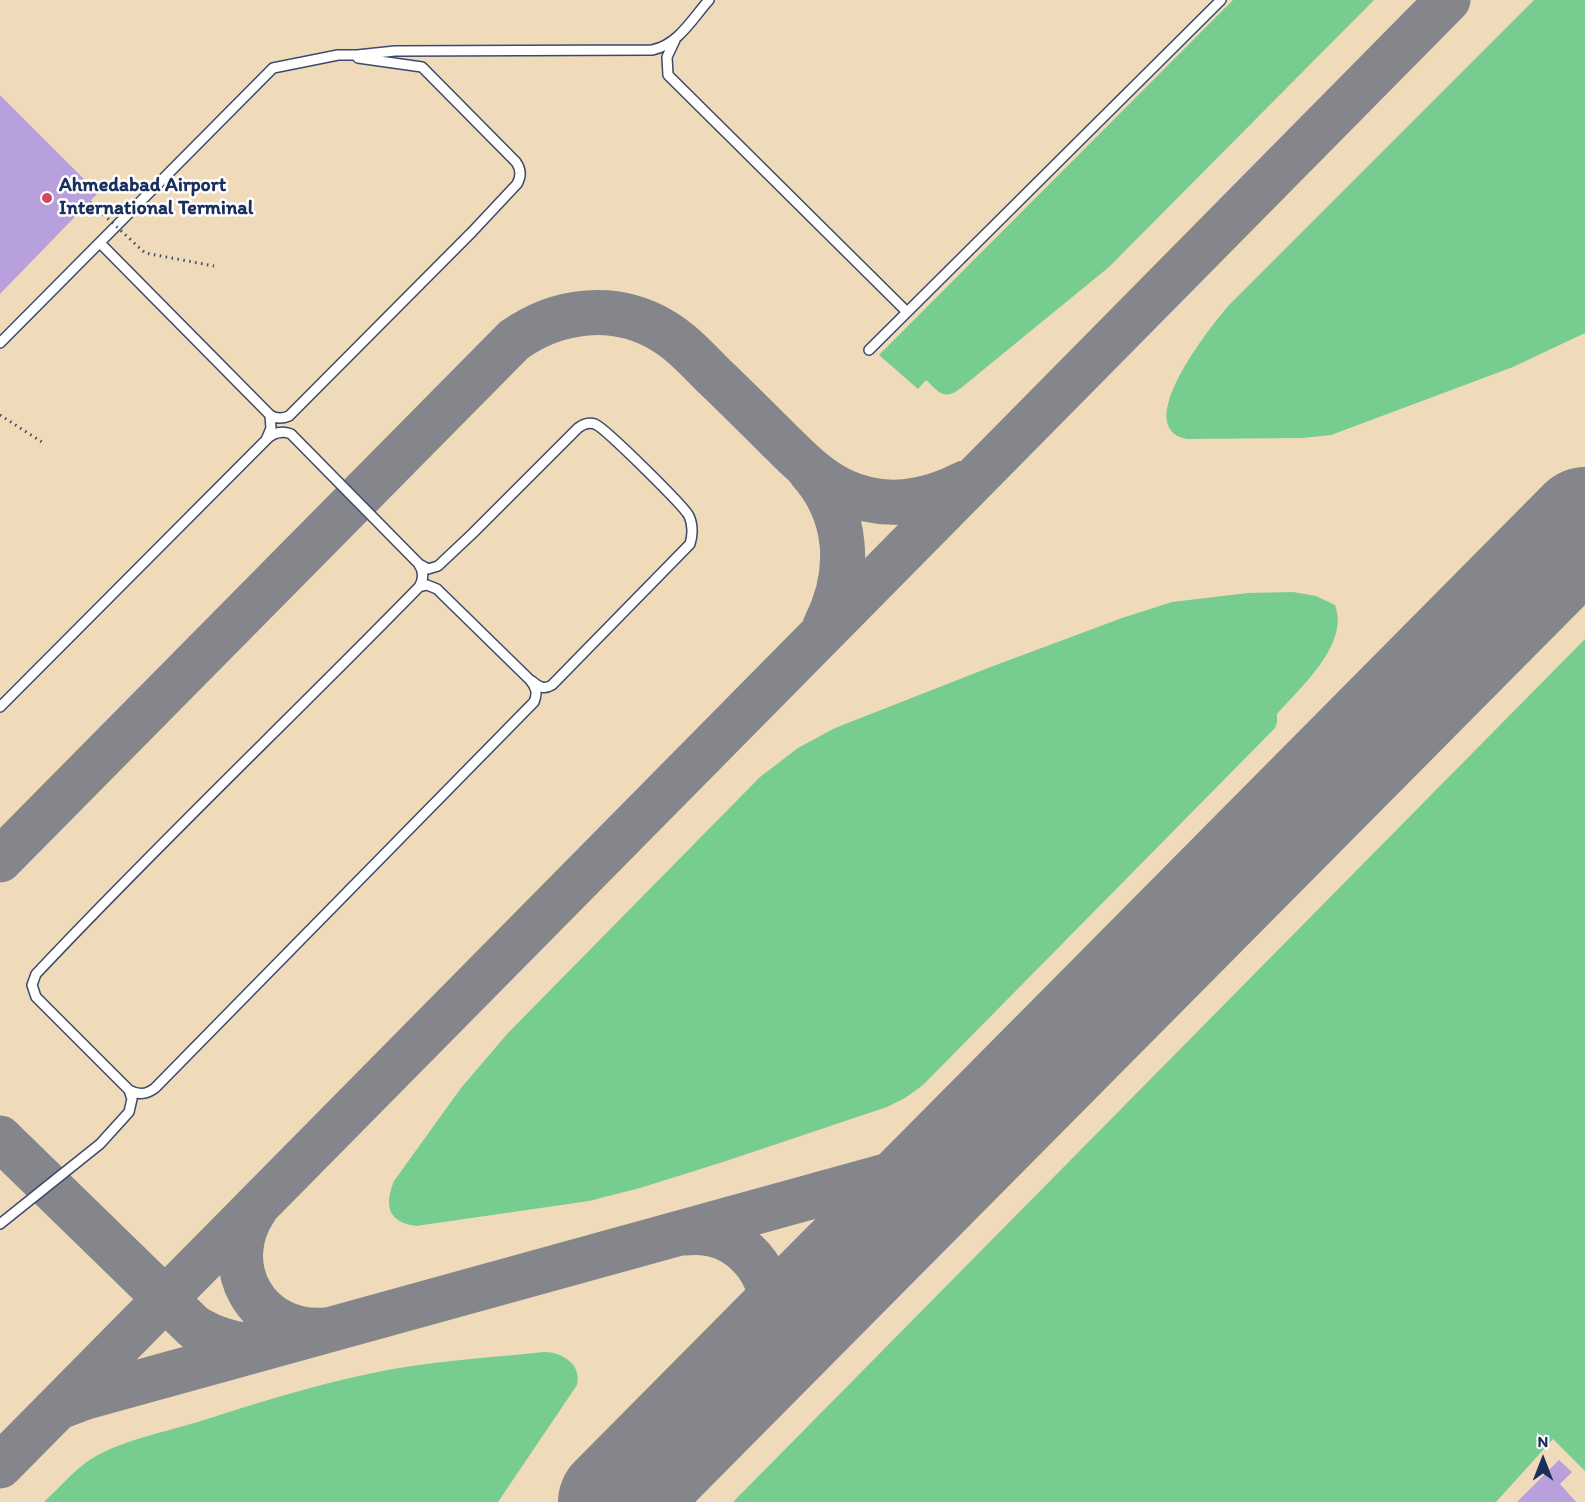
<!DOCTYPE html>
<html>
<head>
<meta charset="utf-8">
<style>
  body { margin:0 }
  #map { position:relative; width:1585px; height:1502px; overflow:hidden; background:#efdbba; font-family:Itim,sans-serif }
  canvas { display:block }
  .north { position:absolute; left:1513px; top:1430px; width:60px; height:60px; -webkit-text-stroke:4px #fff; paint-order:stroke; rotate:0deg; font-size:16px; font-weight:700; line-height:24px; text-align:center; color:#1b2f5e }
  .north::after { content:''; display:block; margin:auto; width:21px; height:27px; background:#1b2f5e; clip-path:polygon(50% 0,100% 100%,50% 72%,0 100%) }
</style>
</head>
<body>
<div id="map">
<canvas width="1585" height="1502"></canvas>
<div class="north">N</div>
</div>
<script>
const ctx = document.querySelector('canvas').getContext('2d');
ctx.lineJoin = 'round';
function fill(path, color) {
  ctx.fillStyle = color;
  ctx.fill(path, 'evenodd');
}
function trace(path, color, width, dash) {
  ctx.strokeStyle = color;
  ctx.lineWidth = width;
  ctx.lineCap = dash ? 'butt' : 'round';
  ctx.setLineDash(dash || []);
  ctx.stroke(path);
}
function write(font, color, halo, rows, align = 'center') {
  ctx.font = font + ' Itim,sans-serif';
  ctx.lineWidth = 5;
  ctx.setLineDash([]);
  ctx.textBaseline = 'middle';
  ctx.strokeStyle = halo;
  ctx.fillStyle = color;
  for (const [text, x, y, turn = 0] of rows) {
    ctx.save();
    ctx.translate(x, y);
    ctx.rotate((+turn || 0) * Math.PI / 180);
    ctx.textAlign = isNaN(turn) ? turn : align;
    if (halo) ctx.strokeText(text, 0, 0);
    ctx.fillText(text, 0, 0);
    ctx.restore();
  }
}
fill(new Path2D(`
  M1233,0H1374L1109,267L961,388C944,401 940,393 926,380L918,389L879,355Z
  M1534,0H1585V333L1513,367L1331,435L1302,438L1187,439C1129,428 1211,326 1229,305Z
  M1293,592L1316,596L1335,605C1350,644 1300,688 1277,714V722L1275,728L923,1085L905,1098L887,1107L723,1162L640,1188L589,1201L416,1226C388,1222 384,1206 394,1181L461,1088L508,1033L760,777L798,748L835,728L988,668L1122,618L1172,602L1248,593Z
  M1585,639V1471L1553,1439L1496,1502H733Z
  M544,1352C562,1352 582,1364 577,1385L498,1502H44C59,1488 74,1470 91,1459C120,1441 164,1432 198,1422C254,1404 311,1386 368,1374C426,1361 486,1358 544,1352Z`), '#77cc90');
trace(new Path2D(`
  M809,470C849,514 852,573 825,626
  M0,860L514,340C558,309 615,302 663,331C683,343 698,360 714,376C736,397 758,419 779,440C799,459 817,479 843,491C883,510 927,503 965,483
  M0,1138L194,1327C215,1340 236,1346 260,1346
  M256,1208C217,1265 256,1336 326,1330
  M687,1233C734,1228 771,1265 772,1311C772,1322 773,1335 768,1344C765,1349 760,1354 757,1359
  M62,1406L86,1397L944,1160C955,1156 964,1147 974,1140
  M0,1466L1448,0`), '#85858c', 45);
trace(new Path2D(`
  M615,1502L1585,524`), '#85858c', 114);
fill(new Path2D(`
  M0,95L98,193L0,294Z
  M1559,1460L1572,1472L1560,1484L1576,1502H1517Z`), '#b8a0dd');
const lane = new Path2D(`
  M675,40L667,57L668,75L907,312
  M100,243L270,415C276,419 282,419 289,416L472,232L517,184C521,177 521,169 516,162L422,67L358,58
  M0,343L273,68L338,55H357L395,51L652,50C678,45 692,19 709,0
  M869,350L1221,0
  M419,564L428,569L438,566L473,533L578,428C583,424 589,422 595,424C605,428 684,506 689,516C693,525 693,534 690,544L552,685C544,690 539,687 532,681
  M0,707L266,440L271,428L270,415
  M129,1090C138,1095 146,1095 155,1088L534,702C538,693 536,687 530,680L437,589L427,585L419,587
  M0,1224L100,1144L129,1112L132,1099L129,1090L36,997L32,985L36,974C160,842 292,717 419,587C424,579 424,571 418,563L291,434C281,430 273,433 266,440`);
trace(lane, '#3b496c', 12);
trace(new Path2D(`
  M0,415L45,444`), '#3b496c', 3, [1.5, 4.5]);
trace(lane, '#fff', 9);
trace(new Path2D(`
  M90,202L145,253L214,266`), '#3b496c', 3, [1.5, 4.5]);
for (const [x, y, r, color] of [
  [47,198,6,"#d1495b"]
]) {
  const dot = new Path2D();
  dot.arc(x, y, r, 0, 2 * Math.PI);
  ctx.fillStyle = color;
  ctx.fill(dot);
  trace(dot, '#fff', 2);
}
write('bold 20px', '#1b2f5e', '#fff', [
  ["Ahmedabad Airport",59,186],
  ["International Terminal",59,209]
], 'left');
</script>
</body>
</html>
